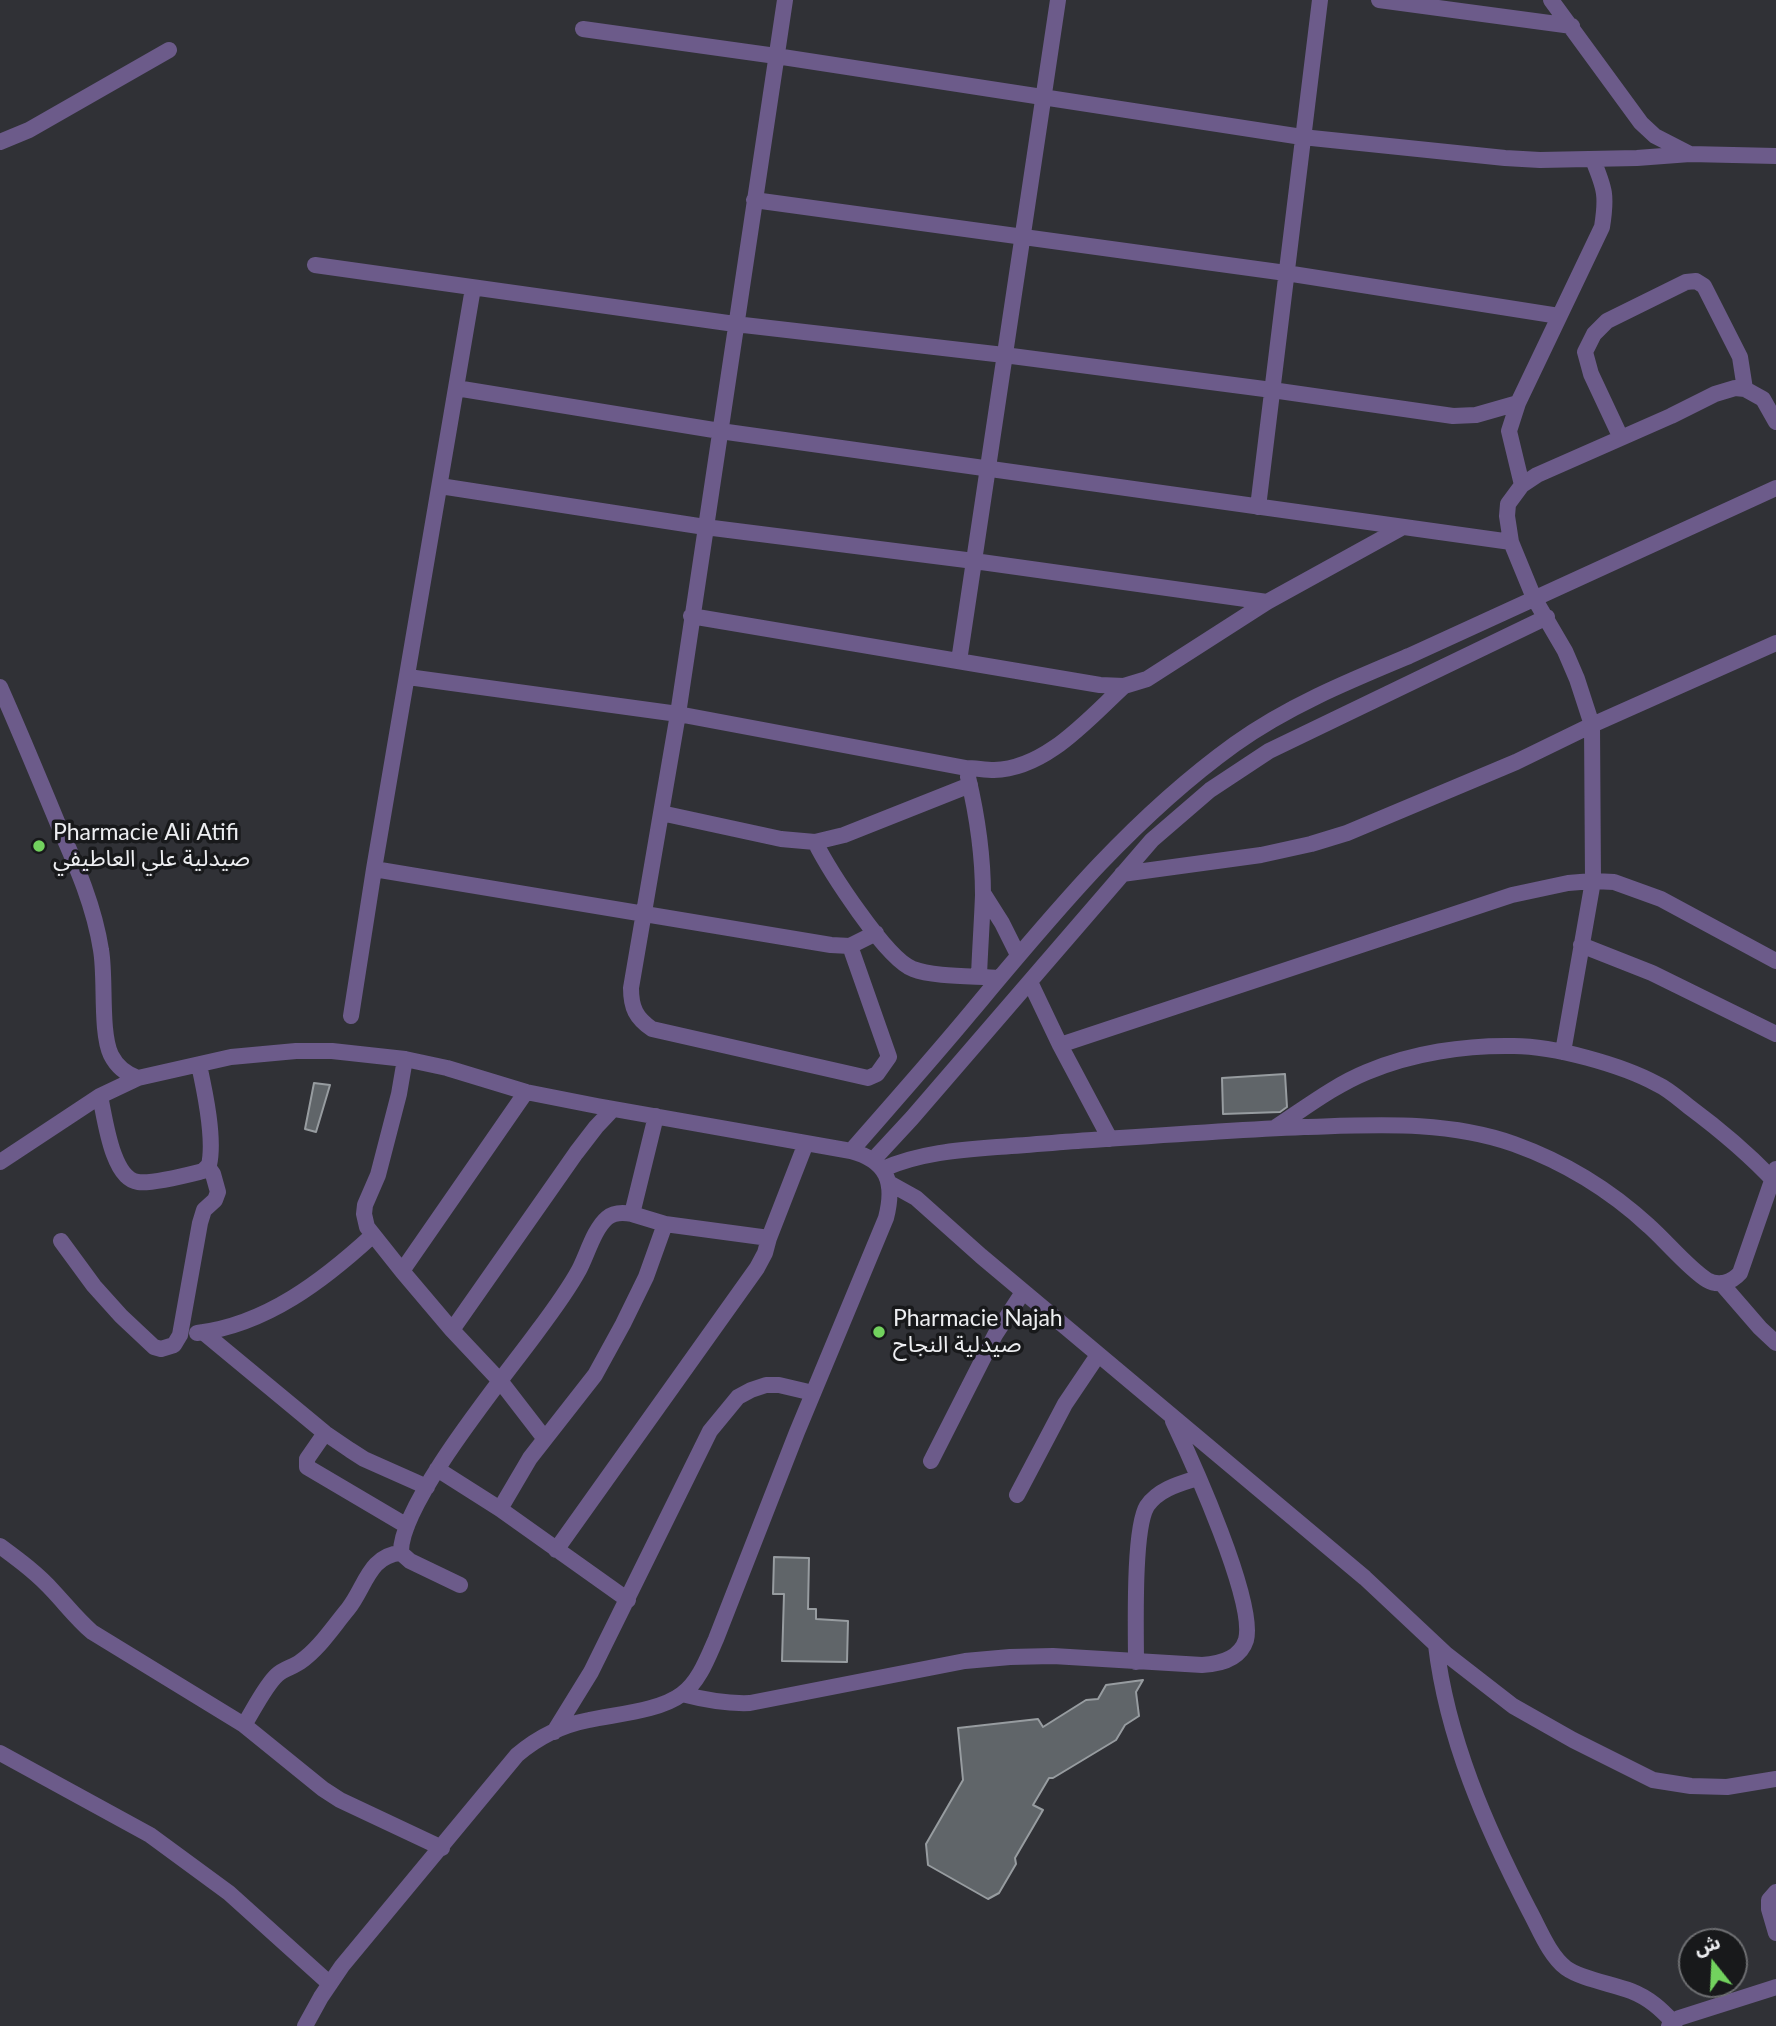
<!DOCTYPE html>
<html>
<head>
<meta charset="utf-8">
<style>
  body { margin:0 }
  #map { position:relative; width:1776px; height:2026px; overflow:hidden; background:#303136; font-family:Lato,"Noto Sans Arabic",sans-serif }
  canvas { display:block }
  .north { position:absolute; left:1678px; top:1928px; width:70px; height:70px; box-sizing:border-box; background:#18191b; border:2px solid #6d6e71; border-radius:50%; rotate:342deg; font-size:19px; font-weight:700; line-height:28px; text-align:center; color:#edeef1 }
  .north::after { content:''; display:block; margin:auto; width:24px; height:32px; background:#72d25e; clip-path:polygon(50% 0,100% 100%,50% 72%,0 100%) }
</style>
</head>
<body>
<div id="map">
<canvas width="1776" height="2026"></canvas>
<div class="north">ش</div>
</div>
<script>
const ctx = document.querySelector('canvas').getContext('2d');
ctx.lineJoin = 'round';
function fill(path, color) {
  ctx.fillStyle = color;
  ctx.fill(path, 'evenodd');
}
function trace(path, color, width, dash) {
  ctx.strokeStyle = color;
  ctx.lineWidth = width;
  ctx.lineCap = dash ? 'butt' : 'round';
  ctx.setLineDash(dash || []);
  ctx.stroke(path);
}
function write(font, color, halo, rows, align = 'center') {
  ctx.font = font + ' Lato,"Noto Sans Arabic",sans-serif';
  ctx.lineWidth = 7;
  ctx.setLineDash([]);
  ctx.textBaseline = 'middle';
  ctx.strokeStyle = halo;
  ctx.fillStyle = color;
  for (const [text, x, y, turn = 0] of rows) {
    ctx.save();
    ctx.translate(x, y);
    ctx.rotate((+turn || 0) * Math.PI / 180);
    ctx.textAlign = isNaN(turn) ? turn : align;
    if (halo) ctx.strokeText(text, 0, 0);
    ctx.fillText(text, 0, 0);
    ctx.restore();
  }
}
const building = new Path2D(`
  M1285,1074L1287,1107L1280,1112L1223,1114L1222,1078Z
  M314,1083L330,1085L316,1132L305,1129Z
  M774,1557L809,1558L808,1609H816V1619L848,1621L847,1662L782,1661L784,1594H773Z
  M1143,1680L1136,1692L1139,1716L1125,1725L1116,1740L1053,1778H1049L1033,1805L1043,1810L1015,1858L1016,1864L999,1893L988,1899L928,1865L926,1844L963,1780L958,1728L1038,1719L1043,1727L1086,1700L1098,1699L1106,1685Z`);
fill(building, '#606569');
trace(building, '#979ca0', 2);
trace(new Path2D(`
  M785,0L678,714L631,988C631,1008 636,1018 652,1029L868,1078L877,1074L889,1057L850,946
  M1379,0L1572,26
  M1551,0L1641,123L1655,136L1690,154L1776,156
  M583,29L776,56L1302,137L1505,158L1540,160L1637,158L1690,154
  M0,142L29,130L169,50
  M754,200L1286,273L1559,316
  M315,265L735,324L1004,355L1272,390L1453,416L1476,415L1518,403
  M456,388L720,431L1511,542
  M1621,438L1591,374L1585,352L1594,334L1607,321L1686,282L1696,281L1704,286L1740,357L1745,389
  M1522,485L1509,431L1518,403L1602,227C1607,196 1605,189 1593,160
  M440,486L705,527L974,561L1267,602
  M1258,507L1320,0
  M691,616L1100,685L1124,686L1147,679L1267,602L1403,527
  M959,661C991,441 1025,221 1058,0
  M408,677L678,714L966,768C975,768 985,770 994,770C1046,769 1088,719 1124,686
  M0,687C20,732 39,778 58,824C76,865 94,905 101,950C106,978 100,1032 111,1055C117,1067 126,1074 138,1078
  M968,777C977,815 983,856 983,895C982,922 980,949 979,976
  M661,813L781,839L815,842L844,835L970,785
  M815,842C829,870 886,959 913,969C933,977 976,976 999,978
  M374,869L831,945L850,946L876,933
  M1122,874L1261,855L1311,844L1347,833L1516,762L1592,725L1776,643
  M983,893L1002,923L1018,955
  M1581,945L1652,973L1776,1034
  M1030,982L1060,1045L1110,1139
  M351,1016L374,869L473,288
  M1060,1045L1512,895L1568,883L1593,881L1614,882L1661,899L1776,961
  M1563,1052L1593,881L1592,725L1577,679L1565,651L1534,598L1511,542L1507,516L1508,504L1522,485L1537,475L1671,416L1715,394L1735,388L1745,389L1763,399L1776,422
  M405,1059L399,1094L378,1175L365,1205L364,1214L367,1227L402,1271L452,1330L501,1382L545,1439
  M100,1096C105,1118 112,1179 138,1182C153,1184 187,1175 203,1171L209,1165C215,1139 205,1092 199,1065
  M656,1116L632,1214L665,1224L769,1238L806,1143
  M1276,1127C1305,1108 1335,1085 1367,1072C1412,1053 1465,1045 1514,1046C1554,1046 1622,1065 1657,1084C1668,1089 1678,1098 1688,1106C1719,1129 1749,1154 1776,1183
  M851,1151C892,1104 933,1058 972,1011C1054,913 1131,819 1235,744C1288,706 1349,681 1409,656L1776,488
  M874,1159L912,1118L1152,840L1210,790L1269,751L1547,617
  M0,1162L100,1096L138,1078L231,1057L296,1051H332L405,1059L447,1068L526,1092L597,1106L851,1151C888,1161 895,1183 886,1218L797,1432L716,1639C708,1657 699,1682 682,1694C660,1711 616,1714 589,1720C563,1725 537,1738 517,1755L342,1966L321,1997L305,2026
  M883,1169C919,1153 958,1150 997,1147C1029,1145 1060,1142 1092,1140C1163,1135 1233,1130 1304,1127C1375,1125 1446,1120 1514,1144C1564,1162 1610,1190 1649,1226C1666,1241 1689,1269 1707,1280C1719,1287 1732,1282 1740,1273L1776,1169
  M889,1183L916,1198L981,1256L1365,1578L1446,1654L1513,1706L1573,1740L1653,1780L1691,1786L1727,1787L1776,1779
  M61,1241L94,1286L121,1316L154,1347L161,1349L174,1345L180,1335L200,1223L204,1210L215,1200L218,1192L213,1174L208,1167
  M402,1271L526,1092
  M1721,1283L1760,1328L1776,1343
  M452,1330L576,1153L596,1127L613,1109
  M203,1332L325,1433L350,1450L364,1459L427,1487
  M197,1333C266,1325 324,1280 373,1235
  M325,1433L307,1459V1467L407,1526
  M931,1461L995,1335L1023,1292
  M437,1469L500,1509L628,1600
  M1017,1495L1065,1404L1098,1355
  M500,1509L530,1458L595,1375L623,1324L646,1277L665,1224
  M0,1546C19,1560 38,1574 54,1592C67,1606 78,1620 92,1632L244,1725L323,1789L340,1800L442,1848
  M556,1550L757,1268L765,1253L769,1238
  M460,1585L410,1561L401,1553C399,1504 505,1376 537,1332C552,1312 567,1292 579,1270C587,1255 594,1229 607,1218C614,1212 622,1212 632,1214
  M1436,1645C1447,1738 1486,1827 1529,1910C1539,1928 1549,1955 1566,1968C1581,1979 1613,1984 1631,1991C1649,1998 1661,2009 1674,2023
  M1136,1662C1136,1630 1133,1529 1147,1506C1159,1489 1179,1484 1198,1478
  M682,1694C705,1700 726,1704 750,1703L965,1661L1010,1657L1053,1656L1202,1665C1220,1664 1240,1659 1246,1640C1256,1602 1192,1461 1173,1421
  M244,1725C253,1711 265,1686 277,1675C283,1669 293,1667 300,1662C319,1649 333,1627 348,1609C365,1588 369,1555 401,1553
  M554,1732L591,1672L710,1431L738,1397L751,1390L766,1385H779L813,1393
  M0,1753L150,1835L229,1893L330,1984
  M1776,1892L1769,1900V1909L1776,1933
  M1669,2026L1679,2018L1776,1987`), '#6c5b8a', 16);
for (const [x, y, r, color] of [
  [39,846,7,"#72d25e"],
  [879,1332,7,"#72d25e"]
]) {
  const dot = new Path2D();
  dot.arc(x, y, r, 0, 2 * Math.PI);
  ctx.fillStyle = color;
  ctx.fill(dot);
  trace(dot, '#18191b', 2.5);
}
write('23px', '#edeef1', '#18191b', [
  ["Pharmacie Ali Atifi",53,833],
  ["صيدلية علي العاطيفي",53,859],
  ["Pharmacie Najah",893,1319],
  ["صيدلية النجاح",893,1345]
], 'left');
</script>
</body>
</html>
